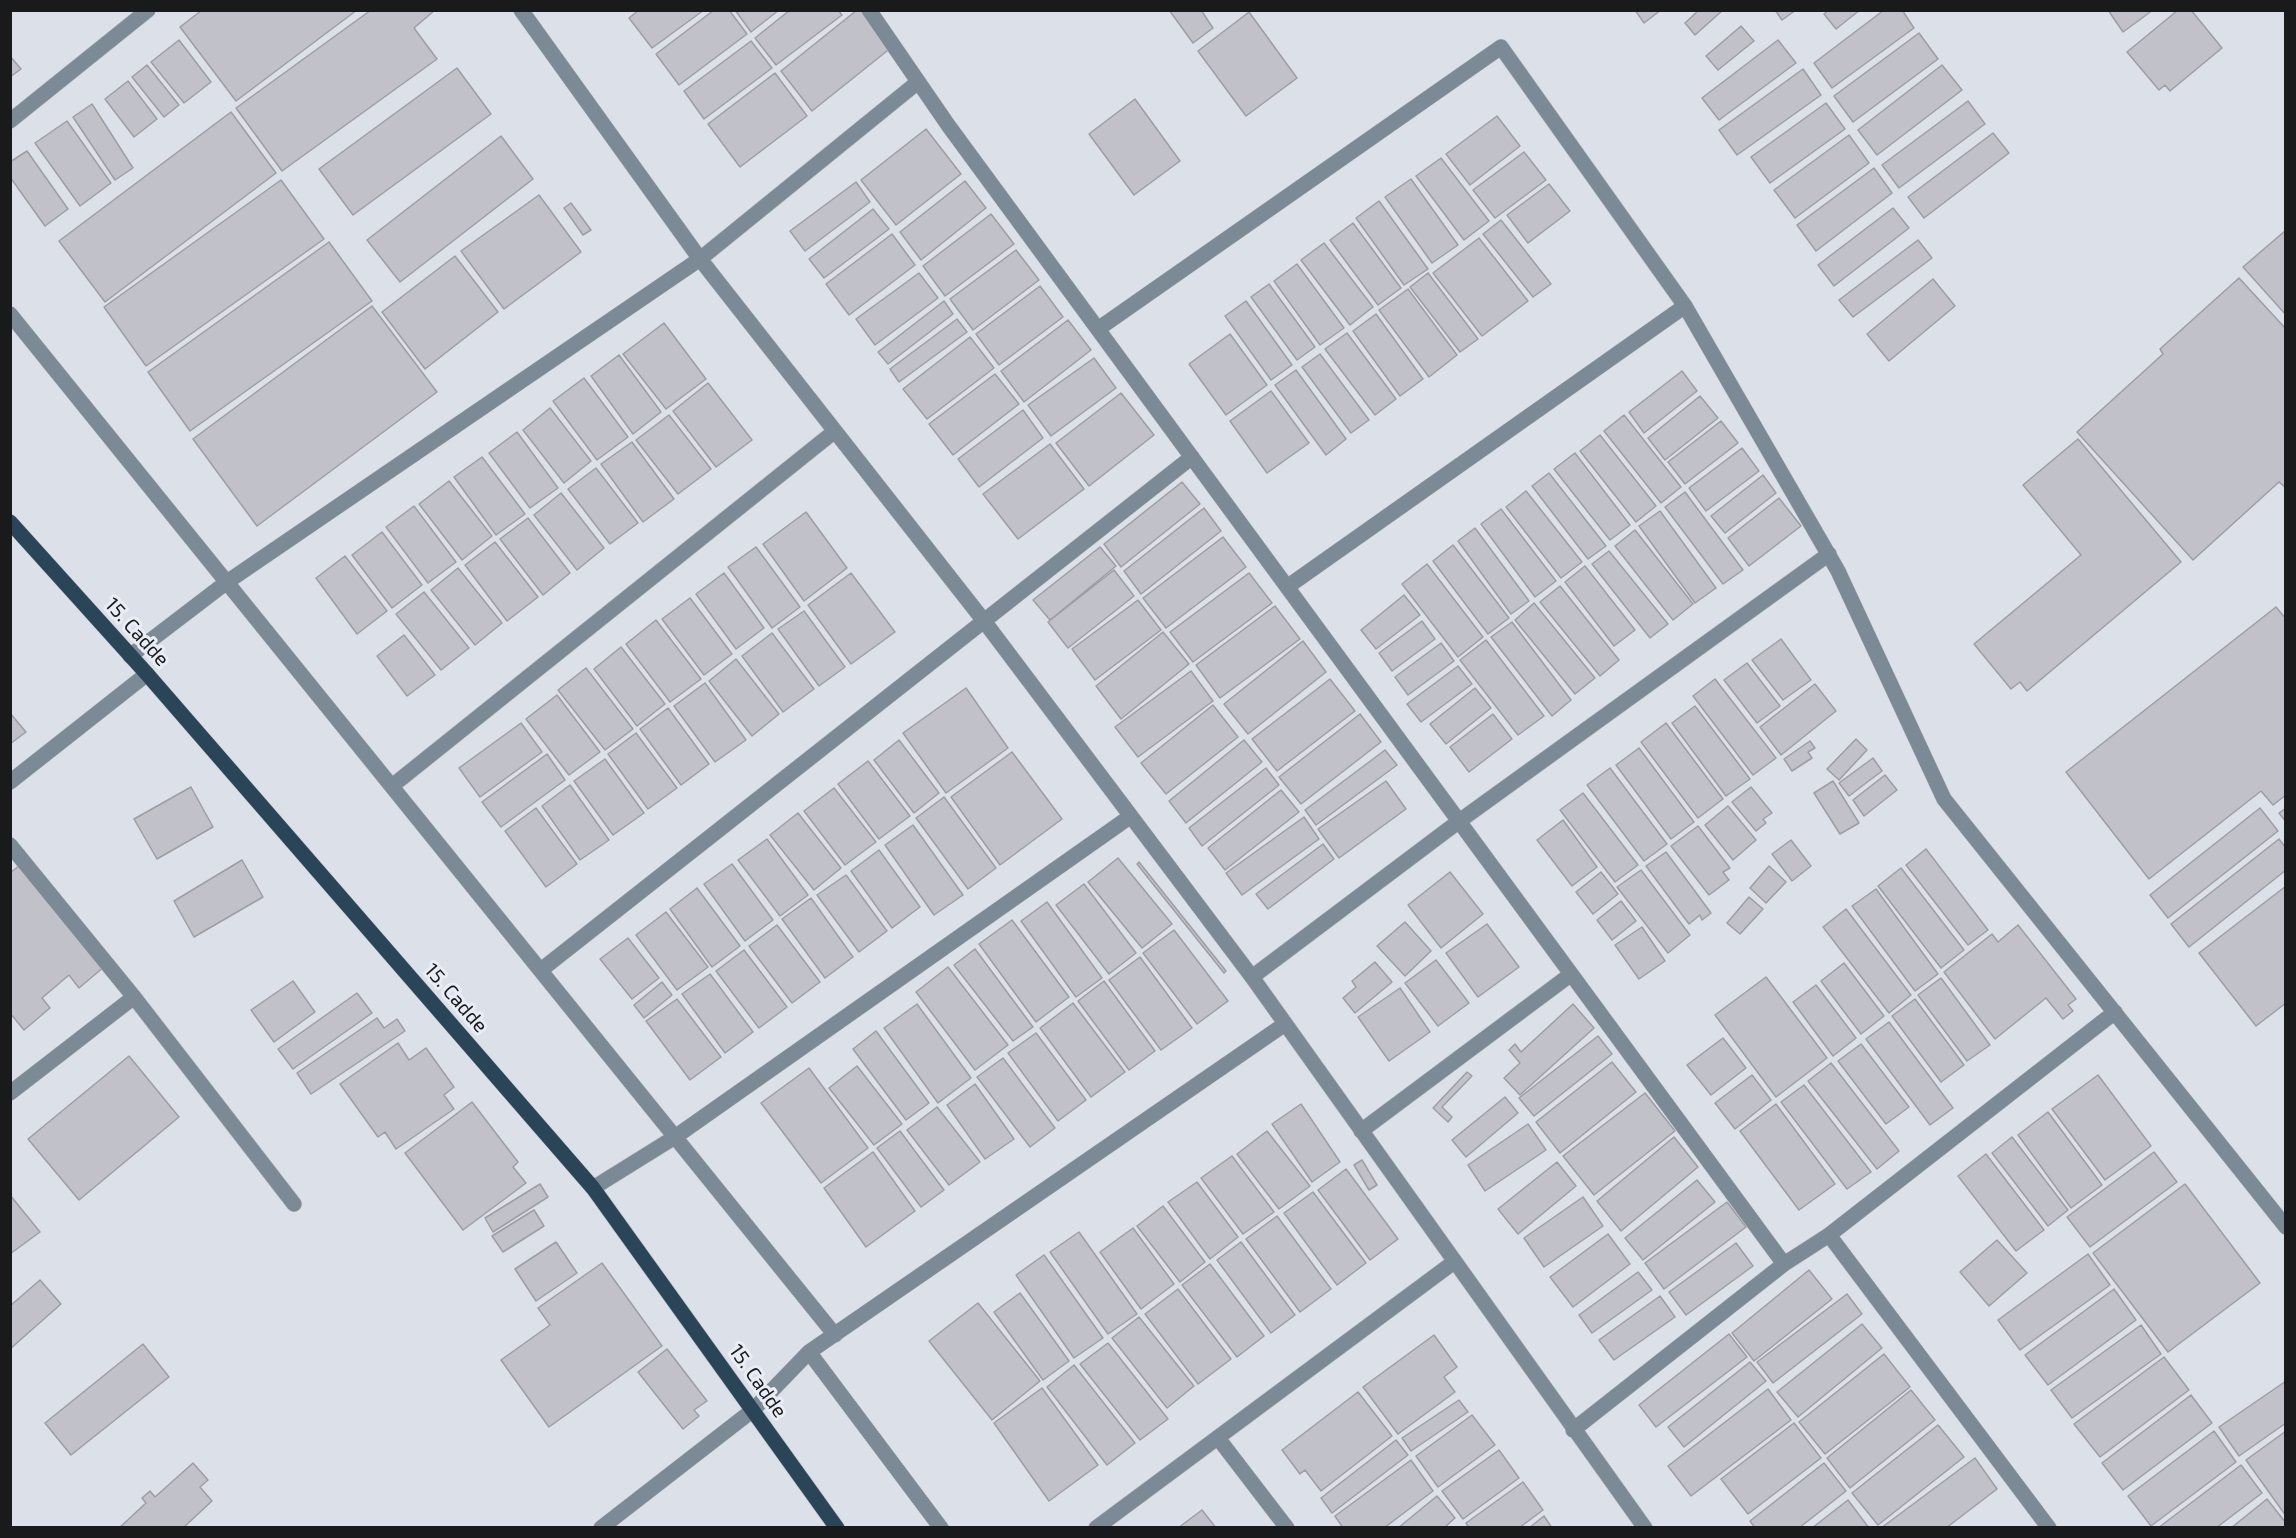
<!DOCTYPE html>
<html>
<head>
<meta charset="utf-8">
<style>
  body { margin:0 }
  #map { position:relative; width:2296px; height:1538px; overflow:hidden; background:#dce0e8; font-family:"Exo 2",sans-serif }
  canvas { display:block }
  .frame { position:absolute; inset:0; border:12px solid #181a1c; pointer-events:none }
</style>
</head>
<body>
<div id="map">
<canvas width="2296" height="1538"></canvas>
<div class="frame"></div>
</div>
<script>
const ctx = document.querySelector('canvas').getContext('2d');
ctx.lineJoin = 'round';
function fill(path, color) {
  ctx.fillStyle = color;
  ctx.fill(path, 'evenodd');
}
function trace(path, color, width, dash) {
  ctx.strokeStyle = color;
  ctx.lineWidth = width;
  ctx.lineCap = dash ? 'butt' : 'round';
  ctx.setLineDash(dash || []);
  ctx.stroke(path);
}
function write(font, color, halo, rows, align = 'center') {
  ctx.font = font + ' "Exo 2",sans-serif';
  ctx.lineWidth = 6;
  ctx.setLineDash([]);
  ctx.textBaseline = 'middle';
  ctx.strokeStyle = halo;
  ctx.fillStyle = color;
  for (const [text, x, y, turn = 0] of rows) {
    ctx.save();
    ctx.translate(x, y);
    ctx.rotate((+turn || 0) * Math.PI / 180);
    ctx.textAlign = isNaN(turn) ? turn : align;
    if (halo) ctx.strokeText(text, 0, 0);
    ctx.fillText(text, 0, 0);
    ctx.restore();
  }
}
const building = new Path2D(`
  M202,10H357L236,101L180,27Z
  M371,10H435L414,28L437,59L282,171L236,108Z
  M639,10H704L652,48L629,18Z
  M714,10H729L747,34L679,85L656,54Z
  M735,10H779L751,32Z
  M790,10H838L842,15L776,65L755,38Z
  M857,10H863L892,47L812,111L781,71Z
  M1169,10H1201L1213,28L1193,43Z
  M1635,10H1661L1644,23Z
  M1699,10H1723L1695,35L1685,23Z
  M1775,10H1796L1782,20Z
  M1829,10H1860L1836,29L1824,14Z
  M1884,10H1902L1914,28L1832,88L1814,63Z
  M2108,10H2153L2123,32Z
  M2178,10H2191L2222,48L2170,91L2165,85L2159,90L2127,52Z
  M1249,12L1297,78L1246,116L1198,51Z
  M1741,26L1754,41L1718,70L1706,56Z
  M1919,33L1938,59L1853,122L1834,96Z
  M179,40L211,82L184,103L151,62Z
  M1778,40L1796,63L1719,120L1702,98Z
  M751,41L772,68L704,119L684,91Z
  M10,56L21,69L10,77Z
  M147,65L179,105L164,117L132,77Z
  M1942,65L1962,90L1877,155L1858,130Z
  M457,68L491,114L353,215L319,169Z
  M1803,69L1821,95L1737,155L1719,130Z
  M775,73L807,116L740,167L708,124Z
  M128,81L157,119L134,137L105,99Z
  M1135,99L1180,161L1134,195L1089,134Z
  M1968,101L1985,124L1899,188L1882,165Z
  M1826,103L1845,129L1770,183L1751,157Z
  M92,104L133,168L115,180L73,117Z
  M231,112L276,173L105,302L59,241Z
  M1497,116L1520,146L1470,185L1446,154Z
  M67,121L111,183L80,206L35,143Z
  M926,129L961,174L896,225L861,180Z
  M1993,133L2009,153L1924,218L1908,197Z
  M1849,135L1869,163L1795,218L1774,190Z
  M501,136L533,179L400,282L367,240Z
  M27,151L68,209L45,226L10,177V162Z
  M1524,152L1546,180L1495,218L1473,190Z
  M1441,158L1489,221L1464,240L1416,176Z
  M1874,168L1892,193L1816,251L1797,225Z
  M1411,179L1458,245L1432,263L1385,197Z
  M281,180L324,239L146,366L104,307Z
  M965,181L986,208L921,260L900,232Z
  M856,182L870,202L805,251L790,231Z
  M1549,184L1570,211L1528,243L1507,215Z
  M539,195L581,252L504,309L461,251Z
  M1379,201L1428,269L1404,285L1356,218Z
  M571,203L591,230L583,235L564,208Z
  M1893,208L1909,228L1834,286L1818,265Z
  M873,209L889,229L824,278L809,259Z
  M991,214L1014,244L945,296L923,266Z
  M1501,220L1551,284L1533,297L1483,234Z
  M1353,223L1401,288L1378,305L1330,240Z
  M2286,230V315L2243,267Z
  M892,234L915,265L849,315L826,284Z
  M1479,238L1528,301L1482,336L1433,273Z
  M1918,240L1932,258L1853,317L1839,300Z
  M329,242L372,301L190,431L148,372Z
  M1324,243L1373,307L1350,325L1301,260Z
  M1016,250L1039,280L973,330L950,299Z
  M455,256L498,312L425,369L382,312Z
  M1297,264L1344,328L1320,345L1274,281Z
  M919,273L938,298L875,345L856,319Z
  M1428,273L1478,339L1460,352L1410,287Z
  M2239,278L2286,329V488L2279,482L2193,560L2077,432L2163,354L2160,349Z
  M1933,279L1955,306L1889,361L1867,334Z
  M1269,284L1315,347L1297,360L1251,297Z
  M1040,286L1063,317L999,365L976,334Z
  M1408,289L1457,355L1429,377L1379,310Z
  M944,301L953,314L888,364L878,352Z
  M1246,301L1292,365L1271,380L1225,316Z
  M372,306L437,392L257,526L193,439Z
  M1376,314L1423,379L1400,396L1353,331Z
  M957,319L967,332L899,382L890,369Z
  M1068,320L1091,350L1024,402L1001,371Z
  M664,323L706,379L666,409L623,354Z
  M1347,333L1396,399L1375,415L1325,349Z
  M1230,334L1267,385L1226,415L1189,364Z
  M970,337L994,368L927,419L903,389Z
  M1320,354L1369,420L1351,433L1302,367Z
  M619,355L661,412L633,434L591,376Z
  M1094,358L1116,388L1051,436L1028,405Z
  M1296,370L1346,439L1326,455L1275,385Z
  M1682,371L1697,391L1644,433L1629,412Z
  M995,374L1019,404L953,455L929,424Z
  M584,378L628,437L597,460L553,401Z
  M708,383L752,440L716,467L673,411Z
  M1271,391L1309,443L1267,473L1230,421Z
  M1121,393L1154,435L1089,486L1056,443Z
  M1700,396L1718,418L1665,460L1648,438Z
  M550,408L591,461L564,483L523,430Z
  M1023,410L1043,438L979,487L958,459Z
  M669,415L711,469L678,494L636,440Z
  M1624,415L1681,487L1661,503L1604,431Z
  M1721,421L1738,443L1685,484L1668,462Z
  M517,432L558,488L530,508L489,453Z
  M1600,435L1656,506L1636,522L1580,451Z
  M2078,439L2181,562L2027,691L2020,682L2011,689L1974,644L2081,555L2023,485Z
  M632,442L674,499L643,522L601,464Z
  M1050,444L1084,489L1018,539L983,494Z
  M1742,448L1759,471L1706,511L1689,488Z
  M1575,453L1630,525L1610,540L1554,469Z
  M482,457L525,514L496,535L454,477Z
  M596,468L638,523L610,544L568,489Z
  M1549,473L1606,546L1588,559L1532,486Z
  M1763,475L1776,493L1725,533L1711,516Z
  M449,481L492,536L462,560L419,504Z
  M1182,482L1200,504L1121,567L1104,544Z
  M1526,491L1582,562L1561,578L1506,507Z
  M1685,492L1743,570L1723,584L1665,507Z
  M561,493L604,548L577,570L534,515Z
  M1779,498L1801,526L1749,566L1728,538Z
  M414,506L456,562L428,583L386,527Z
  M1204,508L1221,531L1141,594L1124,571Z
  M1501,509L1556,581L1535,597L1481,524Z
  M1660,511L1716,588L1695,603L1639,526Z
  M806,512L847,568L804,601L763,544Z
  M528,518L570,573L543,595L500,539Z
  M1475,528L1529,601L1511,614L1458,541Z
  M1635,530L1693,604L1673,620L1615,546Z
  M382,532L422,585L392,608L352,555Z
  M1223,537L1246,567L1166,628L1143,598Z
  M495,542L538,597L507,621L465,565Z
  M1453,545L1509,618L1488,634L1433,561Z
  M756,547L800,607L772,628L728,567Z
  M1100,547L1116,566L1050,620L1033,600Z
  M1609,551L1668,624L1650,638L1592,564Z
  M345,556L387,611L357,634L316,578Z
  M1427,564L1483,637L1458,657L1402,584Z
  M1585,566L1635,630L1614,646L1565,582Z
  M458,568L502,623L475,645L431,590Z
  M1114,570L1134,596L1068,648L1048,622Z
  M724,573L764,628L736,649L696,594Z
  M851,573L895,632L851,664L808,605Z
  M1249,573L1272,603L1193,662L1170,632Z
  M1560,586L1619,660L1600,676L1540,602Z
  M424,592L469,648L441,670L396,614Z
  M1404,595L1420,615L1376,649L1361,630Z
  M690,598L732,654L704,675L662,619Z
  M1138,600L1161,630L1095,680L1072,649Z
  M1534,603L1595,678L1575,694L1515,620Z
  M1275,606L1300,639L1220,698L1196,665Z
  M2276,607L2286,619V795L2273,805L2261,791L2149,879L2066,772Z
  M804,611L845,667L819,686L778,629Z
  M656,620L701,679L670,702L626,644Z
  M1422,621L1435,639L1392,671L1379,653Z
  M1512,622L1571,700L1552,716L1491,637Z
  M1163,632L1189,664L1121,719L1096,686Z
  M772,633L814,689L783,712L742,656Z
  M404,635L435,675L407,696L377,656Z
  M1781,639L1811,680L1783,700L1752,660Z
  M1486,640L1544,716L1518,735L1460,660Z
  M1303,641L1326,672L1248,734L1224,704Z
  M1441,643L1454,661L1408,695L1395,677Z
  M621,647L665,704L637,726L594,669Z
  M736,659L779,714L752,736L709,681Z
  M1747,663L1780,706L1757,723L1724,680Z
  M1458,666L1472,684L1421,722L1407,704Z
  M586,668L633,729L605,750L558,690Z
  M1191,671L1213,701L1138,757L1115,727Z
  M1330,679L1355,711L1277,771L1252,739Z
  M1715,679L1776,758L1753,775L1693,696Z
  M705,683L746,740L715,762L674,706Z
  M1815,684L1836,711L1781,755L1760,727Z
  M966,688L1008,748L946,793L903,733Z
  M1475,688L1491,708L1446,744L1430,724Z
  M557,695L600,752L569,775L526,719Z
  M1213,705L1238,737L1166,794L1141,763Z
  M1695,706L1750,779L1726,796L1672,723Z
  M668,708L709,764L681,785L640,729Z
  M10,713L26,732L10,744Z
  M1360,714L1381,742L1301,804L1279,777Z
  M1493,714L1512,739L1469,772L1450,747Z
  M521,723L542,752L480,797L459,768Z
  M1666,723L1723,799L1698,818L1641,742Z
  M636,733L677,788L648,809L608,754Z
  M1856,739L1867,750L1839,780L1827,769Z
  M899,740L939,793L914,813L874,760Z
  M1244,740L1262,762L1186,823L1169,801Z
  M1810,741L1815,748L1808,752L1812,758L1792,771L1784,759Z
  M1639,748L1694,822L1671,839L1616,765Z
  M1385,750L1397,765L1316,825L1305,810Z
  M1012,752L1062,819L1000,865L951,797Z
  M547,754L565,780L501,827L482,802Z
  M1873,758L1882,771L1849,796L1839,783Z
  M605,759L644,813L613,835L574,781Z
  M868,761L910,816L879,839L838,784Z
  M1266,768L1279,785L1202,846L1189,828Z
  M1610,768L1667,844L1644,861L1587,785Z
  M1885,775L1897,790L1864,816L1853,800Z
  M1386,781L1406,809L1339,858L1318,829Z
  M1833,781L1859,823L1840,834L1814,793Z
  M570,785L609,840L580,860L542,806Z
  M191,787L213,827L157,859L134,819Z
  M1751,787L1772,813L1763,819L1766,823L1756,831L1732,802Z
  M834,788L876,842L845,865L804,811Z
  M1281,790L1299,812L1225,870L1208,848Z
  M1583,793L1638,865L1615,882L1560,810Z
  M944,797L996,868L968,889L916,818Z
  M1728,806L1756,840L1733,860L1705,825Z
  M536,808L577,864L546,887L505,831Z
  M2260,808L2278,831L2168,918L2150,895Z
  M2286,808V822L2279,813Z
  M798,813L841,868L814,890L770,835Z
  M1304,817L1319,839L1242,895L1226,873Z
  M1563,820L1597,867L1572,886L1537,840Z
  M913,825L963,895L934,915L885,845Z
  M1698,826L1730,868L1723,872L1729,880L1709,895L1671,846Z
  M767,839L808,895L780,916L738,860Z
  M2279,839L2286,848V870L2189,947L2171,924Z
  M1791,840L1811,866L1792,881L1772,854Z
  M1323,844L1334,859L1268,909L1256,894Z
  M1926,849L1988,930L1968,945L1906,865Z
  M879,850L920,907L892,928L851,871Z
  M1666,852L1711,913L1702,920L1700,915L1689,924L1646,866Z
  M1118,858L1172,924L1142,948L1088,882Z
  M242,860L263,897L194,937L174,901Z
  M1139,862L1226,971L1224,973L1137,864Z
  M732,864L773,920L745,941L704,884Z
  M20,865L105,966L79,988L69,975L42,998L50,1008L24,1030L10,1013V873Z
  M1769,866L1786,882L1766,903L1750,888Z
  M1901,868L1964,950L1941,968L1878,886Z
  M1641,870L1690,935L1668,953L1617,887Z
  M1450,872L1483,914L1441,948L1408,905Z
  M1601,872L1618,894L1593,914L1576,892Z
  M846,875L887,931L859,952L817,895Z
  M1084,884L1136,953L1109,974L1056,905Z
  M2286,886V1003L2256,1026L2199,953Z
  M697,888L740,946L712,967L670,909Z
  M1876,889L1938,974L1915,991L1852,906Z
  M1749,897L1763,909L1740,934L1727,923Z
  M811,898L853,957L825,978L782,919Z
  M1621,901L1636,921L1612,940L1597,920Z
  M1047,902L1102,978L1076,997L1021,921Z
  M1846,909L1911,995L1889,1013L1823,927Z
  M666,912L708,967L677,990L636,935Z
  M1012,920L1069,997L1036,1022L979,944Z
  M1405,922L1431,951L1405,976L1377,946Z
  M1487,924L1519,967L1478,997L1446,953Z
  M777,925L820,982L792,1003L749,946Z
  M2018,925L2076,999L2068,1005L2073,1011L2063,1019L2046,998L1995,1039L1944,972L1992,934L1998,942Z
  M1642,927L1665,961L1639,979L1615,945Z
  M1174,930L1228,1001L1197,1024L1143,953Z
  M628,938L659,978L632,999L600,959Z
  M975,949L1033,1027L1013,1041L954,965Z
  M744,950L787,1007L759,1028L716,971Z
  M1140,957L1192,1028L1161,1050L1109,980Z
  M1436,960L1469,1003L1438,1026L1405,983Z
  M1375,962L1392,982L1355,1013L1343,998L1356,987L1352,981Z
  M1844,963L1884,1016L1861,1034L1821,981Z
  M948,967L1008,1045L975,1070L916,992Z
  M710,974L753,1032L725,1053L682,994Z
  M1766,977L1827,1058L1776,1097L1715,1015Z
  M1941,978L1990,1045L1967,1061L1918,995Z
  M293,981L315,1012L274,1042L251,1010Z
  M1104,981L1155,1051L1129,1070L1078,1001Z
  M662,982L672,995L644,1018L634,1005Z
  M1816,985L1856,1038L1833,1056L1793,1002Z
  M1400,988L1430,1032L1389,1061L1358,1017Z
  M357,993L372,1013L293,1069L278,1049Z
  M677,999L721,1057L690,1080L646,1021Z
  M1915,999L1964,1065L1941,1082L1892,1016Z
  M1073,1003L1125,1072L1091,1097L1040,1028Z
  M917,1004L971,1078L938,1103L884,1028Z
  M1573,1004L1594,1028L1520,1095L1504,1078L1520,1063L1509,1050L1515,1044L1521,1052Z
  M377,1018L384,1028L397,1019L405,1031L311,1094L297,1073Z
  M1889,1022L1953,1108L1930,1125L1866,1039Z
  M876,1031L929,1103L906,1120L853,1049Z
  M1036,1033L1086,1100L1058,1121L1008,1053Z
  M1598,1036L1612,1054L1534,1116L1519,1098Z
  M1723,1038L1746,1068L1711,1095L1687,1065Z
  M398,1043L409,1060L426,1048L454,1087L444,1095L454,1109L396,1149L385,1132L378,1137L340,1084Z
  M1861,1044L1909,1107L1886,1124L1838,1061Z
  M129,1056L179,1117L79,1200L28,1139Z
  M1003,1058L1055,1128L1030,1147L977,1077Z
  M1612,1062L1636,1092L1560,1153L1536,1122Z
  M1831,1063L1899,1151L1877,1169L1808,1081Z
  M857,1066L902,1124L874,1145L829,1088Z
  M809,1068L868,1148L821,1183L761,1103Z
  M1467,1072L1472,1076L1442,1107L1452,1117L1448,1122L1433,1108Z
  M1752,1075L1771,1100L1735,1129L1715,1103Z
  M2098,1075L2151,1146L2105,1180L2052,1109Z
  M975,1084L1014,1139L985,1159L947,1105Z
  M1804,1085L1871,1172L1847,1189L1781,1102Z
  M1645,1093L1675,1131L1594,1195L1563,1156Z
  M1505,1097L1518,1113L1466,1157L1452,1140Z
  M472,1102L518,1162L513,1167L526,1183L463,1230L405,1153Z
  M1301,1104L1340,1162L1312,1182L1272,1124Z
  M1776,1104L1835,1184L1799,1210L1740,1131Z
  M937,1107L980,1162L949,1185L907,1130Z
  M2048,1112L2102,1185L2071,1208L2018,1135Z
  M1528,1124L1546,1150L1485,1191L1468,1165Z
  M900,1131L944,1190L921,1207L877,1148Z
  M1267,1131L1310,1186L1279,1209L1237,1154Z
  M1674,1137L1698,1167L1621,1231L1597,1201Z
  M2012,1137L2068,1210L2048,1226L1992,1153Z
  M873,1152L915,1211L866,1247L824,1188Z
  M2154,1152L2177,1182L2090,1247L2067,1217Z
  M1986,1154L2044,1230L2016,1251L1958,1176Z
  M1232,1156L1274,1212L1243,1234L1201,1178Z
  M1362,1160L1377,1185L1369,1190L1354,1165Z
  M1557,1162L1576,1186L1518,1234L1498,1209Z
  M1346,1169L1398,1239L1370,1260L1318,1190Z
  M1697,1180L1715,1202L1643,1260L1625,1238Z
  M1197,1182L1238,1237L1210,1259L1168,1202Z
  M540,1184L548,1197L493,1232L485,1218Z
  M2185,1184L2260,1283L2168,1352L2093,1253Z
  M1313,1192L1366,1263L1337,1285L1284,1213Z
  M10,1195L40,1232L10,1254Z
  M1583,1197L1603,1226L1544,1267L1524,1238Z
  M1727,1202L1746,1227L1664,1289L1645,1263Z
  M1163,1206L1205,1262L1180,1282L1137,1226Z
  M534,1210L544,1226L503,1252L492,1236Z
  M1277,1216L1331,1289L1300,1312L1246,1239Z
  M1133,1228L1174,1284L1141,1309L1100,1252Z
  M1079,1232L1137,1314L1108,1334L1050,1252Z
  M1608,1234L1630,1264L1573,1307L1550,1277Z
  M1997,1240L2027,1273L1989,1306L1960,1272Z
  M556,1242L577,1273L536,1301L515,1269Z
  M1241,1242L1295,1315L1271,1333L1217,1260Z
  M1736,1243L1753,1266L1686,1315L1669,1292Z
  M2088,1254L2110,1285L2020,1350L1998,1320Z
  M1044,1255L1103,1338L1074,1358L1016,1275Z
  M602,1263L662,1346L549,1427L501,1360L550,1325L538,1308Z
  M1210,1264L1264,1336L1237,1357L1182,1285Z
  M1809,1270L1832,1299L1754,1361L1732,1333Z
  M1638,1272L1652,1290L1592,1333L1579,1315Z
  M40,1280L61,1304L10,1349V1306Z
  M1178,1289L1231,1359L1198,1384L1145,1314Z
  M2114,1289L2136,1320L2048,1385L2025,1355Z
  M1020,1293L1069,1361L1043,1380L994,1312Z
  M1847,1294L1862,1314L1773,1383L1757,1362Z
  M1660,1296L1675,1317L1614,1360L1599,1340Z
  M978,1303L1040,1381L992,1420L929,1341Z
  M1139,1317L1194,1386L1167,1408L1112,1338Z
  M1862,1324L1882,1348L1798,1417L1777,1392Z
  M2141,1325L2161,1354L2072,1418L2051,1390Z
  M1729,1334L1747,1357L1656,1427L1639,1405Z
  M1434,1335L1457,1367L1444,1377L1455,1392L1398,1434L1363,1387Z
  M1108,1343L1168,1419L1140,1440L1080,1364Z
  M143,1344L169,1377L71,1455L45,1423Z
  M667,1349L707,1401L694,1410L699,1416L683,1429L638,1372Z
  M1884,1354L1910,1387L1825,1454L1799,1422Z
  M2164,1357L2189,1390L2100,1457L2074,1424Z
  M1750,1362L1766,1381L1684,1447L1668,1427Z
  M1074,1365L1135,1443L1107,1465L1047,1387Z
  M2286,1381V1423L2239,1456L2219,1427Z
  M1042,1388L1098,1465L1049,1501L994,1423Z
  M1768,1389L1791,1420L1691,1496L1668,1466Z
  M1911,1390L1935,1420L1850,1488L1827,1458Z
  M1358,1392L1392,1436L1321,1491L1305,1470L1300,1474L1282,1450Z
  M2191,1395L2212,1423L2123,1490L2102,1463Z
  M1459,1400L1468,1412L1411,1451L1402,1438Z
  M1472,1415L1495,1445L1438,1487L1416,1456Z
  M1794,1423L1821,1458L1748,1514L1721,1479Z
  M1938,1425L1964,1457L1878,1525L1852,1493Z
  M2214,1431L2236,1462L2151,1526L2128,1496Z
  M2286,1431V1516L2246,1460Z
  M1396,1440L1408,1455L1332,1513L1321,1498Z
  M1499,1450L1519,1478L1463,1519L1442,1491Z
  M1975,1458L1997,1489L1946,1528H1881Z
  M1411,1460L1433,1491L1384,1528H1343L1335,1516Z
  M193,1463L208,1480L200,1487L212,1501L183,1528H119L146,1503L142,1498L150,1491L155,1497Z
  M1824,1463L1846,1491L1799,1528H1755L1750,1521Z
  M2241,1465L2262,1493L2216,1528H2158Z
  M1523,1482L1543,1510L1519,1528H1469L1466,1523Z
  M1437,1496L1455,1518L1444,1528H1398Z
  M2267,1499L2286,1523V1528H2231Z
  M1848,1500L1869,1528H1812Z
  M1202,1510L1216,1528H1178Z
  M1544,1516L1552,1528H1529Z`);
fill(building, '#c1c1c9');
trace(building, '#9e9da5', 1.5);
const minor = new Path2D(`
  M521,10L700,259L984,621L1252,977L1645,1528
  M869,10L948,125L1784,1264L1829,1235L2049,1528
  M10,121L148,10
  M10,314L835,1335
  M1098,329L1501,47L1685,306L1838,571L1944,799L2286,1227
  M1287,587L1685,306
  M130,656L227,582L700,259L918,82
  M10,782L147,674
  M392,786L835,431
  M10,845L134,997L294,1204
  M541,970L1192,457
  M1252,977L1458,822L1829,554
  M10,1093L134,997
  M1361,1131L1570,975
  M593,1188L675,1137L1131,816
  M1829,1235L2115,1012
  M809,1352L941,1528
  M1573,1430L1784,1264
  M1218,1438L1287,1528
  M601,1528L753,1410L809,1352L1285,1024
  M1096,1528L1454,1262`);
const major = new Path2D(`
  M10,522L147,674L593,1188L837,1528`);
trace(minor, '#b9bcc3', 16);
trace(major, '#b9bcc3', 16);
trace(minor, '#7b8a95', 15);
trace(major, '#2a4558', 15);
write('20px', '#181a1c', '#e9edf5', [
  ["15. Cadde",137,632,48],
  ["15. Cadde",456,998,49],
  ["15. Cadde",758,1381,55]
]);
</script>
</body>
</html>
